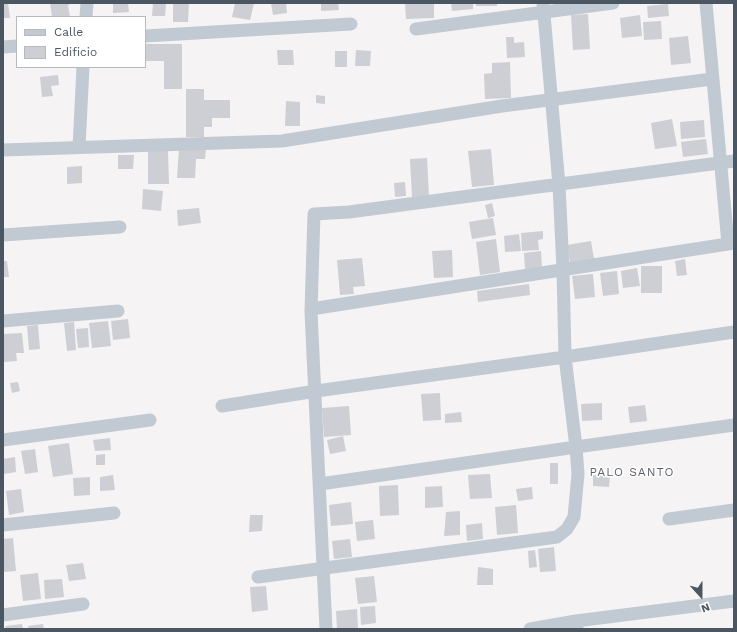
<!DOCTYPE html>
<html>
<head>
<meta charset="utf-8">
<style>
  body { margin:0 }
  #map { position:relative; width:737px; height:632px; overflow:hidden; background:#f5f3f3; font-family:"Work Sans",sans-serif }
  canvas { display:block }
  .frame { position:absolute; inset:0; border:4px solid #4a5661; pointer-events:none }
  .legend { position:absolute; left:16px; top:16px; width:130px; height:52px; box-sizing:border-box; background:#fff; border:1px solid #b7bbc0; margin:0; padding:5px 7px; list-style:none; font-size:12px; color:#4a5661 }
  .legend li { display:flex; align-items:center; gap:8px; height:20px }
  .legend b { width:20px; border:1px solid #b7bbc0 }
  .north { position:absolute; left:681px; top:576px; width:40px; height:40px; -webkit-text-stroke:3px #fff; paint-order:stroke; rotate:159deg; font-size:11px; font-weight:700; line-height:16px; text-align:center; color:#4a5661 }
  .north::after { content:''; display:block; margin:auto; width:14px; height:18px; background:#4a5661; clip-path:polygon(50% 0,100% 100%,50% 72%,0 100%) }
</style>
</head>
<body>
<div id="map">
<canvas width="737" height="632"></canvas>
<div class="frame"></div>
<ul class="legend">
<li><b style="height:5px;background:#c1cad2"></b>Calle</li>
<li><b style="height:11px;background:#cdcfd5"></b>Edificio</li>
</ul>
<div class="north">N</div>
</div>
<script>
const ctx = document.querySelector('canvas').getContext('2d');
ctx.lineJoin = 'round';
function fill(path, color) {
  ctx.fillStyle = color;
  ctx.fill(path, 'evenodd');
}
function trace(path, color, width, dash) {
  ctx.strokeStyle = color;
  ctx.lineWidth = width;
  ctx.lineCap = dash ? 'butt' : 'round';
  ctx.setLineDash(dash || []);
  ctx.stroke(path);
}
function write(font, color, halo, rows, align = 'center') {
  ctx.font = font + ' "Work Sans",sans-serif';
  ctx.lineWidth = 3;
  ctx.setLineDash([]);
  ctx.textBaseline = 'middle';
  ctx.strokeStyle = halo;
  ctx.fillStyle = color;
  for (const [text, x, y, turn = 0] of rows) {
    ctx.save();
    ctx.translate(x, y);
    ctx.rotate((+turn || 0) * Math.PI / 180);
    ctx.textAlign = isNaN(turn) ? turn : align;
    if (halo) ctx.strokeText(text, 0, 0);
    ctx.fillText(text, 0, 0);
    ctx.restore();
  }
}
fill(new Path2D(`
  M3,3H8L10,18H3Z
  M50,3H73L68,5L70,17H52Z
  M113,3H128L129,12L113,13Z
  M153,3H166L165,16H152Z
  M173,3H189L188,22H173Z
  M235,3H254L250,20L232,17Z
  M271,3H286L287,13L273,15Z
  M321,3H338L339,10L321,11Z
  M405,3H434V18L406,19Z
  M451,3H473V9L452,11Z
  M476,3H497V6H476Z
  M668,4L669,16L648,18L647,6Z
  M588,14L590,49L573,50L571,15Z
  M640,15L642,36L622,38L620,18Z
  M661,21L662,39L644,40L643,22Z
  M688,36L691,63L671,65L669,38Z
  M506,37H514V43L524,42L525,57L507,58Z
  M145,44H182V89H164V61H145Z
  M277,50H293L294,65H278Z
  M356,50L371,51L370,66H355Z
  M335,51H347V67H335Z
  M510,62L511,98L485,99L484,74L492,73V63Z
  M58,75L59,85L51,86L53,96L42,97L40,77Z
  M186,89H204V100H230V118H212V127H204V137H186Z
  M316,95L325,96V104L316,103Z
  M286,101L300,102V126H285Z
  M672,119L677,146L655,149L651,123Z
  M704,120L705,137L681,139L680,122Z
  M706,139L708,154L683,157L681,142Z
  M179,148L206,149L205,159H196L195,178H177Z
  M491,149L494,185L472,187L468,151Z
  M168,150L169,184H148V151Z
  M118,155H134L133,169H118Z
  M427,158L429,196L412,197L410,159Z
  M82,166V183L67,184V167Z
  M405,182L406,196L395,197L394,183Z
  M143,189L163,191L161,211L142,209Z
  M492,203L495,216L488,218L485,205Z
  M199,208L201,223L178,226L177,210Z
  M493,218L496,235L472,239L469,222Z
  M543,231V239L538,240L539,250L522,251L521,233Z
  M519,234L521,251L505,252L504,236Z
  M496,239L500,272L480,275L476,242Z
  M591,241L594,259L570,263L567,245Z
  M452,250L453,277L434,278L432,251Z
  M541,251L542,268L525,269L524,253Z
  M362,258L365,286L353,287L354,294L340,295L337,260Z
  M685,259L687,275L677,276L675,261Z
  M3,261H7L9,277H3Z
  M641,266H662V293H641Z
  M637,268L640,286L623,288L621,271Z
  M617,271L619,294L603,296L600,273Z
  M593,274L595,297L575,299L572,276Z
  M529,284L530,295L478,302L477,291Z
  M128,319L130,338L113,340L111,321Z
  M108,321L111,346L92,348L89,323Z
  M74,322L76,350L67,351L64,323Z
  M38,325L40,349L29,350L27,326Z
  M88,328L89,347L78,348L76,329Z
  M22,333L24,353H16L17,361L3,362V334Z
  M18,382L20,391L12,393L10,383Z
  M440,393L441,420L423,421L421,394Z
  M602,403V420L582,421L581,404Z
  M645,405L647,421L630,423L628,407Z
  M349,406L351,435L324,437L322,408Z
  M461,412L462,422L445,423V414Z
  M343,436L346,451L330,454L327,440Z
  M110,438L111,450L95,451L93,440Z
  M69,443L73,474L53,477L48,446Z
  M35,449L38,472L25,474L21,451Z
  M105,454V465H96V455Z
  M15,457L16,472L4,474L3,459Z
  M550,463H558V484H550Z
  M490,474L492,498L470,499L468,475Z
  M113,475L115,490L100,491V477Z
  M593,475L610,476L609,487L593,486Z
  M90,477V495L74,496L73,478Z
  M398,485L399,515L380,516L379,486Z
  M442,486L443,507L425,508V487Z
  M532,487L533,499L518,501L516,489Z
  M21,489L24,512L9,515L6,491Z
  M351,502L353,524L331,526L329,505Z
  M516,505L518,533L497,535L495,507Z
  M460,511V535L444,536L446,512Z
  M250,515H263L262,531L249,532Z
  M373,520L375,539L357,541L355,522Z
  M482,523L483,539L467,541L466,525Z
  M13,538L16,571L3,572V539Z
  M350,539L352,557L334,559L332,541Z
  M554,547L556,571L540,572L538,549Z
  M535,550L537,567L529,568L528,551Z
  M83,563L86,579L69,581L66,565Z
  M478,567L493,569V585H477Z
  M38,573L41,599L23,601L20,575Z
  M374,576L377,602L358,604L355,578Z
  M62,579L64,597L45,599L44,580Z
  M266,586L268,610L252,612L250,587Z
  M375,606L376,623L361,625L360,607Z
  M357,609L358,628L337,629L336,611Z
  M22,624L23,629H6L5,626Z
  M43,624L44,629H29L28,626Z`), '#cdcfd5');
trace(new Path2D(`
  M706,3L728,244
  M86,17L87,3
  M416,29L613,3
  M145,36L351,24
  M3,47L17,46
  M79,147L83,67
  M3,150L282,141L502,106L712,79
  M3,235L120,227
  M311,309L734,243
  M3,321L118,311
  M222,406L316,391L565,357L563,269L559,185L543,3
  M3,440L150,420
  M320,484L576,447L565,357L734,332
  M669,519L734,510
  M3,525L114,513
  M258,577L557,537L567,529L574,517L578,474L576,447L734,425
  M3,615L83,604
  M576,621L734,601
  M326,629L311,312L314,214L349,212L734,161
  M530,629L576,621L577,629`), '#c1cad2', 13);
ctx.letterSpacing = '1px';
write('12px', '#5f6368', '#fff', [
  ["PALO SANTO",632,472]
]);
ctx.letterSpacing = '0px';
</script>
</body>
</html>
